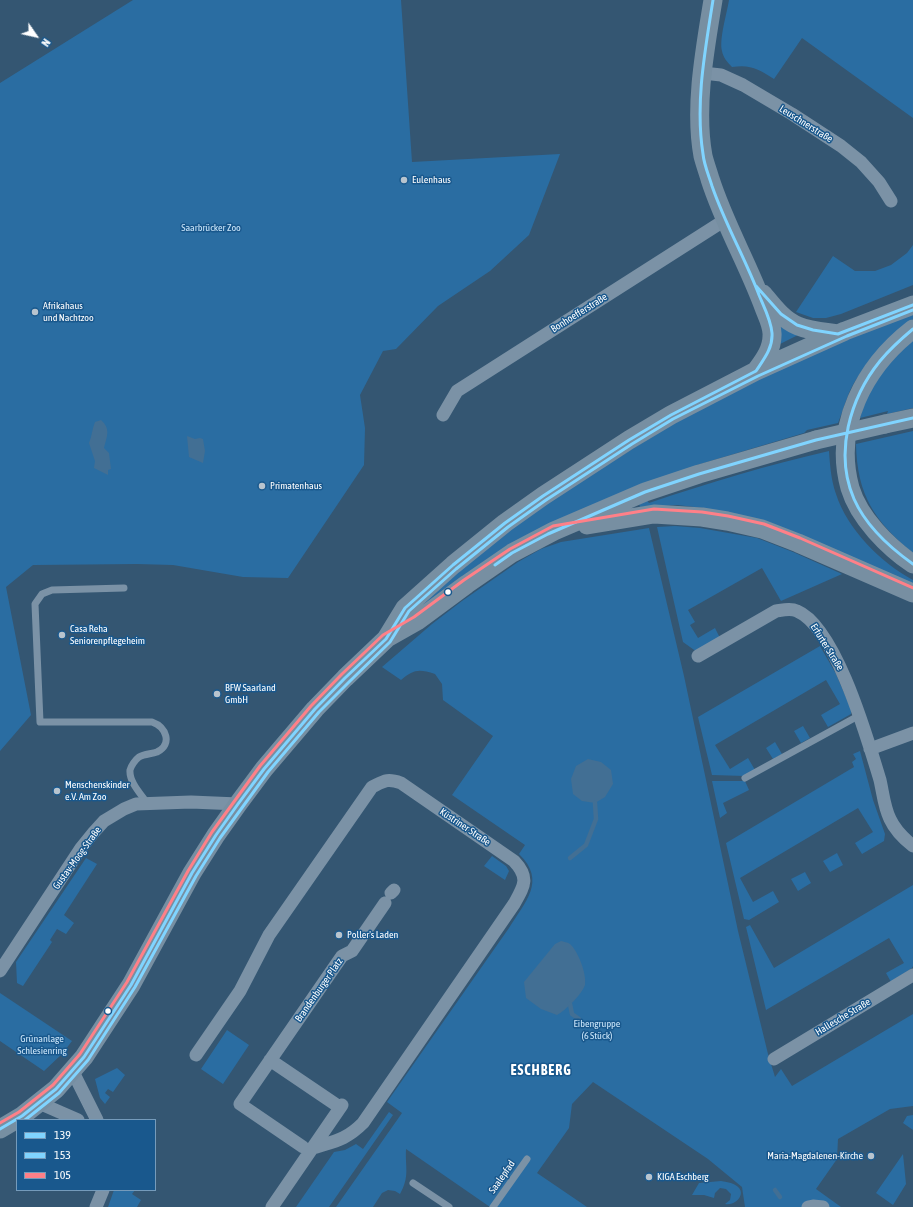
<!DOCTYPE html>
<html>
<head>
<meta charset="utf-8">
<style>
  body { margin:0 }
  #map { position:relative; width:913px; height:1207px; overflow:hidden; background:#345672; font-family:"Asap Condensed",sans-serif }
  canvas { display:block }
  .legend { position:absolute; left:16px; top:1119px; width:140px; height:72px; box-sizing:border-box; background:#19588d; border:1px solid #759bbb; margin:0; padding:5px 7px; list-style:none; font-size:12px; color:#fff }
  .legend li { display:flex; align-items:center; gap:8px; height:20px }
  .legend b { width:20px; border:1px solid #759bbb }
  .north { position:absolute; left:16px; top:16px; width:40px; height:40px; -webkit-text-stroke:3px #19588d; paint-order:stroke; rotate:124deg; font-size:11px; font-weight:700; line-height:16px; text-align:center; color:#fff }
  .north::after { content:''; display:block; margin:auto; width:14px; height:18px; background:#fff; clip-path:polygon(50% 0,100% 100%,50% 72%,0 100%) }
</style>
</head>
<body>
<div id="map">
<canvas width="913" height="1207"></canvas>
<ul class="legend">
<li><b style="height:5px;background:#80d4ff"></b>139</li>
<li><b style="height:5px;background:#80d4ff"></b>153</li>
<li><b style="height:5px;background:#ff8088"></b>105</li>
</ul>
<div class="north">N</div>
</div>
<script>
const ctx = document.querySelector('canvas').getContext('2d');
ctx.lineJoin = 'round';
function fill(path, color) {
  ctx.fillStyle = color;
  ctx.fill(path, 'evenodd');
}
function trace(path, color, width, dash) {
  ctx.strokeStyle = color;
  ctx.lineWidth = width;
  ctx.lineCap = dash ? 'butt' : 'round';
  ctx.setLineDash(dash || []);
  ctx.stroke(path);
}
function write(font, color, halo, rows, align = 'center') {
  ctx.font = font + ' "Asap Condensed",sans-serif';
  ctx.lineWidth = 3;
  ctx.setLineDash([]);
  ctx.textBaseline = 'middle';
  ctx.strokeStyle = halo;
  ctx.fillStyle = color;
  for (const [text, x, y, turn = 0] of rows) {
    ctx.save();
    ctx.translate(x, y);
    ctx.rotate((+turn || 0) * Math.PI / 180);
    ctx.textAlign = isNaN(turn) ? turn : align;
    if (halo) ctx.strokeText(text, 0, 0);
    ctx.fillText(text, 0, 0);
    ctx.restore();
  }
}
fill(new Path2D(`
  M133,0H401L412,162L560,154L529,235L490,271L438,306L396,349L383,351L360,395L365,428L364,465L288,578L243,577L173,565L137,564L33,565L6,587L31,715L0,751V83Z
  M729,0H913V118L802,38L774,79C759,69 750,64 732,67C727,62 723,57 722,51C719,39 727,13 729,0Z
  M913,245V285L841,314L826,318H813L796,312L833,256L855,271H875L891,265L907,253Z
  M913,309V319C889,338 861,366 849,393C845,403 842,413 838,423L807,430L804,433L697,465L411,616L457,570L528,515L675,422L798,360Z
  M776,317L802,333L778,345Z
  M913,339V408L887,414L888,411L860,418L866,399L883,370Z
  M913,431V553C875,522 857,495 856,444Z
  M829,451C830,465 831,480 836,494C847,529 881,563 913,580V585L735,514L703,508L677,505L640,507L639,503L647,500L649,503C708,483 768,465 829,451Z
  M675,526L700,528L757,538L793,552L842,574L781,601L762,568L688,610L695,622L690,625L698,638L715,628L720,638L697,652L683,642L657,527Z
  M649,528L684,676L738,931L768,1054L775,1077L781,1069L792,1086L913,1014V1106L890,1109L838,1139L837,1159L816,1189L841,1207H745L742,1187L708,1159L593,1082L572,1104L569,1128L537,1173L587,1207H490L406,1149C405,1168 410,1176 400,1194L395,1191L388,1190L382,1193L373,1207H336L402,1113L387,1102L509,928C525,902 547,881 519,854L525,845L452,795L493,736L443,700L442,684L435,674C419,669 414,669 401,680L382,667L432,624L462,601L518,562L541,549L561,542Z
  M820,646L836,674L851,709V714L828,727L821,715L840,704L826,680L715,745L730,769L748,758L755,770L745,776L712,775L698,717Z
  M803,726L810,738L801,743L794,731Z
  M775,742L782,754L773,759L766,748Z
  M860,751L873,800L885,834L884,841L862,854L855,843L873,832L858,808L740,878L753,902L773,891L779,902L749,920L744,919L726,843L854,767L852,762L856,759L853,754Z
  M712,781H745L749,790L723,803L727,813L720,818Z
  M837,853L843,865L830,872L823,861Z
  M492,856L506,866L509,871L505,880L484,866Z
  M86,858L97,864L64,915L74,923L66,934L57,929L50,940L52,942L23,986L17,983L16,962Z
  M805,872L811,883L798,891L791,879Z
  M913,885V966L912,968L891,982L886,973L904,963L889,938L766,1010L746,927L750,925L774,968Z
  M0,993L72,1041L62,1054L44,1071L0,1041Z
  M227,1030L249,1045L223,1084L201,1069Z
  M117,1068L125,1075L113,1092L108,1089L105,1093L110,1097L105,1104L100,1098L95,1079Z
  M389,1112L393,1115L329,1207H296L334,1152L345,1150L356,1144L363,1149Z
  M913,1115V1130L903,1123L907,1116Z
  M903,1154L906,1184L893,1205L876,1193Z
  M721,1181C755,1185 738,1207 725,1204L730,1200L731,1194L726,1189L720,1188L715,1193L714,1198L704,1195H692L699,1183Z
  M114,1190H135L132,1194L141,1200L137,1207H108Z`), '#2a6da2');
fill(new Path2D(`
  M101,420C111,429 107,436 104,448L109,453L111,469L108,470V475L94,468L95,461L89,443C92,436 92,429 95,422Z
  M187,436L195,439L200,438L203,439L205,451L203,463L189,457Z
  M588,759L601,762L611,770L613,784L605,797L595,803L582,801L573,794L571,779L576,766Z
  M561,941C564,942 567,942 570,944C578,951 587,974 585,985C582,994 565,1011 557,1015L541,1009L526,998L524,982L555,944Z`), '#426f94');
trace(new Path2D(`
  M570,858L586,845L596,819L595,803
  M570,1004L572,1014L579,1019
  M775,1190L780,1197`), '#426f94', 4.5);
trace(new Path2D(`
  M124,588L52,590L42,594L35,604L40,722H152C166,727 173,744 157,752C151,754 144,754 139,757C135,760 131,766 130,770C129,782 141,794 147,803
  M745,778L860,715
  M413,1183L449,1207
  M493,1207L527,1159`), '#7b92a6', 7);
trace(new Path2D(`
  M703,73L721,75L743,85L792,114L841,146L861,162L879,182L891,201
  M443,415L457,391L725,220
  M698,656L776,611C783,610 791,608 797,611C836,627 868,741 880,780C883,793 884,807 890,819C895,830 903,838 913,846
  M870,749L913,733
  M391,893L394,890
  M0,971L81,848L94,832L104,821L124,809L136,804L191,802L238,804
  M196,1055L240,991L269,935L372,787C384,781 387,778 401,783L514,861C530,878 524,886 514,904L363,1123C346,1140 335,1141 313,1148
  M774,1059L913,975
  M270,1060L335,1104
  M73,1072L97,1120
  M39,1103L78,1120
  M303,1147L240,1104L342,956L352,951L385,903
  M96,1207L103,1190
  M272,1207L342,1105
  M808,1207L813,1206L823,1207`), '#7b92a6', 13);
trace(new Path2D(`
  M713,0C705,49 694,107 703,156C705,164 708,172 710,179C724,223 747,262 763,305C766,314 773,326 772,336C772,350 763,361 756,371
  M763,294C773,306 783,320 798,326C810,331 825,332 838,334
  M913,329C864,367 833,426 850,488C859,518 888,547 913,564
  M885,424L913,418
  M587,525L654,514L702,517L727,521L762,529L798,543L913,593
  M387,638L417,621L467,584L512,553L554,531L645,492L699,474L816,440
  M0,1129L22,1116L56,1089L84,1057L131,985L192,873L216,835L238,804L264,769L315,709L345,678L386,639L405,608L453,565L505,523L543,496L629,440L671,415L756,371L845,331L913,305`), '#778fa2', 19);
trace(new Path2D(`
  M816,440L885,424`), '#778fa2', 19);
trace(new Path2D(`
  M756,286L781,314L797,325L813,330L838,334L913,305
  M913,329C901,339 890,349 880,361C850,398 834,453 854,499C866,526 889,547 913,564
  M495,565L512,553L548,534L645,492L699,474L816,440L913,418
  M0,1129L22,1116L56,1089L84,1057L131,985L192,873L216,835L238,804L264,769L315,709L345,678L386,639L405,608L453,565L505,523L543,496L629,440L671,415L756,371C764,359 773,348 772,333C771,320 764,307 759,295C745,258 725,224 712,186C709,176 704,165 703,154C695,103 705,51 713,0`), '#80d4ff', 3);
trace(new Path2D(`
  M25,1120L59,1093L88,1060L135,987L196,876L220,838L268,772L319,712L349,682L390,642L409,611L456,569L508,527L546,500L632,444L673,419L758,376L847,336L913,310`), '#80d4ff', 3);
trace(new Path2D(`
  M0,1123L19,1112L53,1085L80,1054L127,982L188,871L212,832L260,766L311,706L342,674L383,635L414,617L464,580L510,549L553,526L654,509L702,512L728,516L764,524L800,538L913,588`), '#ff8088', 3);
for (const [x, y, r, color] of [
  [404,180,4,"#b8c4ce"],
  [35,312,4,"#b8c4ce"],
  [262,486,4,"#b8c4ce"],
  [448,592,3.5,"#fff"],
  [62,635,4,"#b8c4ce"],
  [217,694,4,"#b8c4ce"],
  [57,791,4,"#b8c4ce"],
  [339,935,4,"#b8c4ce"],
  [108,1011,3.5,"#fff"],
  [871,1156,4,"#b8c4ce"],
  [649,1177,4,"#b8c4ce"]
]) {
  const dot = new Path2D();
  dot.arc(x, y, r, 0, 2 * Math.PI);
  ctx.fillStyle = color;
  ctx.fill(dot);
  trace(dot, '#19588d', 1.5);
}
write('10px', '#fff', '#19588d', [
  ["Leuschnerstraße",806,124,32],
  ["Bonhoefferstraße",579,313,-32],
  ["Erfurter Straße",827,647,58],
  ["Küstriner Straße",465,827,34],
  ["Gustav-Moog-Straße",77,858,-54],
  ["Brandenburger Platz",319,990,-55],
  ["Hallesche Straße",843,1017,-31],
  ["Saalepfad",502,1177,-55]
]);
write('10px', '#fff', '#19588d', [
  ["Eulenhaus",412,180],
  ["Afrikahaus",43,306],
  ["und Nachtzoo",43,318],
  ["Primatenhaus",270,486],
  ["Casa Reha",70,629],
  ["Seniorenpflegeheim",70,641],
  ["BFW Saarland",225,688],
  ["GmbH",225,700],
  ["Menschenskinder",65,785],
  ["e.V. Am Zoo",65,797],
  ["Poller's Laden",347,935],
  ["Maria-Magdalenen-Kirche",863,1156,"right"],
  ["KIGA Eschberg",657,1177]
], 'left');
write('10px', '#cbe6fa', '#19588d', [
  ["Saarbrücker Zoo",211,228],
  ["Eibengruppe",597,1024],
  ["(6 Stück)",597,1036],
  ["Grünanlage",42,1039],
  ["Schlesienring",42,1051]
]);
ctx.letterSpacing = '1px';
write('bold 14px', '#fff', '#19588d', [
  ["ESCHBERG",541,1071]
]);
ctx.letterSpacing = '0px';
</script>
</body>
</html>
